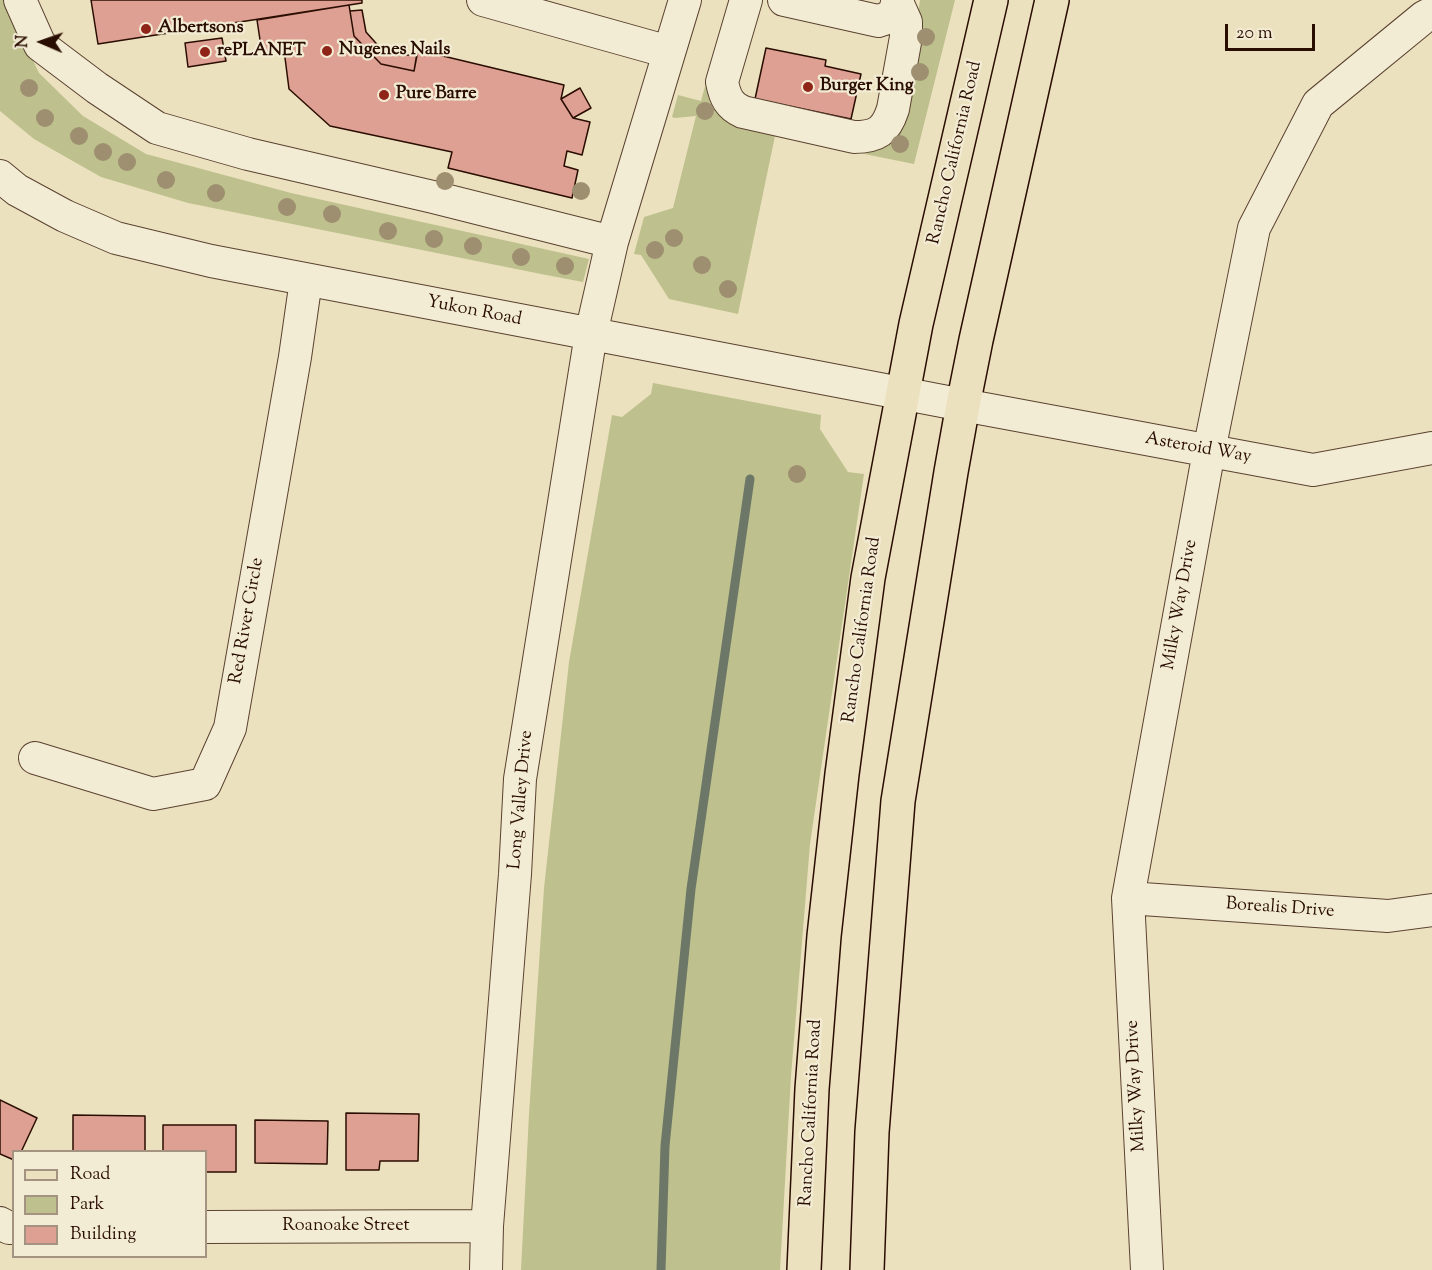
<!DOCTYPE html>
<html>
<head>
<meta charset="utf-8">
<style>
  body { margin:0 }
  #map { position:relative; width:1432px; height:1270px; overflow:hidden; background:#ece1be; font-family:"Sorts Mill Goudy",serif }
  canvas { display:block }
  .legend { position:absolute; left:12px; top:1150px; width:195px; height:108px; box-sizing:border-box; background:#f3ecd5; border:2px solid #a39380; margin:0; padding:8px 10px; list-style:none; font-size:18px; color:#2a0d01 }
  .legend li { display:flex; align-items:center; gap:12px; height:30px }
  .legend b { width:30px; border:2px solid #a39380 }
  .north { position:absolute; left:12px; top:12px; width:60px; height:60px; -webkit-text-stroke:4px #f3ecd5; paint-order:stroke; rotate:272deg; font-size:16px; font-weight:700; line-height:24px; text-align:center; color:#2a0d01 }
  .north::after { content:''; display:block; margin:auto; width:21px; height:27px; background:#2a0d01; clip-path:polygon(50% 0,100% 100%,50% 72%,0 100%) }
  .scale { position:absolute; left:1225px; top:24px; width:90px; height:27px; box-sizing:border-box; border:3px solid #2a0d01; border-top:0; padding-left:8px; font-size:18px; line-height:21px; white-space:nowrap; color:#2a0d01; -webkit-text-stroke:4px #f3ecd5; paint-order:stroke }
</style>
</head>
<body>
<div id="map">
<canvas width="1432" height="1270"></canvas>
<ul class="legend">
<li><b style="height:8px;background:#ece1be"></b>Road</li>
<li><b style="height:16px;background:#bec18d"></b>Park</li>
<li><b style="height:16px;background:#dda092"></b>Building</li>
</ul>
<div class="north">N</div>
<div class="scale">20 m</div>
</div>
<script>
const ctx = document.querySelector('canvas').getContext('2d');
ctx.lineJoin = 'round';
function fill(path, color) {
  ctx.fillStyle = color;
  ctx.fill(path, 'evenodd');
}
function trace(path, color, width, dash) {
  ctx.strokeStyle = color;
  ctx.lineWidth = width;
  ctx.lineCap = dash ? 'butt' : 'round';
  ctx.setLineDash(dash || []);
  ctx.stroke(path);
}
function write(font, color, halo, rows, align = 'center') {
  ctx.font = font + ' "Sorts Mill Goudy",serif';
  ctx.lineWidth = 4.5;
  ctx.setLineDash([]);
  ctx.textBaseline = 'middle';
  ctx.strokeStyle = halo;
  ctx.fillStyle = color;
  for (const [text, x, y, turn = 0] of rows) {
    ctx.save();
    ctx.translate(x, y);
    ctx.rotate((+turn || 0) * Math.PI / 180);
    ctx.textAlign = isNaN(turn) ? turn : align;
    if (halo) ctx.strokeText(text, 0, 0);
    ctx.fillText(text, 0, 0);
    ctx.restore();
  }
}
fill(new Path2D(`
  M0,0H4L39,73L83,116L146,154L291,193L589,259L583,282L541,274L188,203L101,177L34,139L0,111Z
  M729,0H739L714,83L866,147L905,102L920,0H955L914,164L775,136L738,314L669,299L641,255L634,254L644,217L673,208L696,116L675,118L672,117L678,95L701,101Z
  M653,383L821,415L820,429L848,472L864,474L810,844L791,1076L780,1270H521L529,1114L544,888L569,662L612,415L622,417L651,394Z`), '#bec18d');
trace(new Path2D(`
  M661,1270L665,1146L691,889L750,479`), '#6d7767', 9);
const building = new Path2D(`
  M91,0H362V3L98,44Z
  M349,5L354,36L381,64L414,71L418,50L564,85L561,99L573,118L590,122L582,155L567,151L564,166L578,170L572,198L448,168L452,152L330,126L289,89L284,50L262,53L257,20Z
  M362,10L366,32L383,51L398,55H410L417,53L414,71L381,64L354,36L350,11Z
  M222,38L226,61L188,67L185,43Z
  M766,48L826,60L825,66L861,74L851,119L755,99Z
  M580,88L591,108L573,118L561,99Z
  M0,1100L37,1118L21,1152H14V1160L0,1154Z
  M346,1113L419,1114L418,1161H380L379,1170H346Z
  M73,1115L145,1116V1152H73Z
  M255,1120L328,1121L327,1164L255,1163Z
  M163,1125H236V1172H206V1152H163Z`);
fill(building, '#dda092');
trace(building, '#2a0d01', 1.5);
const minor = new Path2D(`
  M20,0L40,45L97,88L157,128L248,154L433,197L612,242
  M483,0L669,52
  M746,0L722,82C725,97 729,106 743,112L854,137C877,137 886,131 893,109L906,37V22L897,2
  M784,0L878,21C893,17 894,14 898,0
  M0,176L17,190L65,216L116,238L211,261L963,405L1313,470L1432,448
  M35,758L153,794L205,784L230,728L295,357L306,280
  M1128,898L1388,916L1432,910
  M0,1223L9,1228H14
  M206,1227L487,1226
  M486,1270L487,1226L515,874L520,779L582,390L591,334L612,242L685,0
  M1147,1270L1128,898L1209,451L1254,228L1318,104L1424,17L1432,13`);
const major = new Path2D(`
  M804,1270L812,1089L824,936L842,774L868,578L916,324L991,0
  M867,1270L872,1132L898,801L951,472L963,405L976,340L1052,0`);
trace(minor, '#5a4230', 34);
trace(major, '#2a0d01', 36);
trace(minor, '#f3ecd5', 32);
trace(major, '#ece1be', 33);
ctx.fillStyle = '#9e8f71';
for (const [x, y] of [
  [926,37],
  [920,72],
  [29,88],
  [705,111],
  [45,118],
  [79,136],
  [900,144],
  [103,152],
  [127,162],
  [166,180],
  [445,181],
  [581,191],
  [216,193],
  [287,207],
  [332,214],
  [388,231],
  [674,238],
  [434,239],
  [473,246],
  [655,250],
  [521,257],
  [702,265],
  [565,266],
  [728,289],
  [797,474]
]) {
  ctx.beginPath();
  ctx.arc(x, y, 9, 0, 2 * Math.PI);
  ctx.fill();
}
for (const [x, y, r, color] of [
  [146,29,6,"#8f2418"],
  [327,51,6,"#8f2418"],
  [205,52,6,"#8f2418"],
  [808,87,6,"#8f2418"],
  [384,95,6,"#8f2418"]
]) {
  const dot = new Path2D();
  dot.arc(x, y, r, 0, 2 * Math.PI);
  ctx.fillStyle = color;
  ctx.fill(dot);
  trace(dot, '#f3ecd5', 2);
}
write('bold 18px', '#2a0d01', '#f3ecd5', [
  ["Albertsons",158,29],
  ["Nugenes Nails",339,51],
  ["rePLANET",217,52],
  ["Burger King",820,87],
  ["Pure Barre",396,95]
], 'left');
write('18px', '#2a0d01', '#f3ecd5', [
  ["Rancho California Road",956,153,-77],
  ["Yukon Road",474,312,11],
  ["Asteroid Way",1198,449,10],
  ["Milky Way Drive",1181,605,-80],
  ["Red River Circle",248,621,-80],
  ["Rancho California Road",863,630,-82],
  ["Long Valley Drive",522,800,-85],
  ["Borealis Drive",1280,909,4],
  ["Milky Way Drive",1137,1086,-93],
  ["Rancho California Road",812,1113,-87],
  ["Roanoake Street",346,1227]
]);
</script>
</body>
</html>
